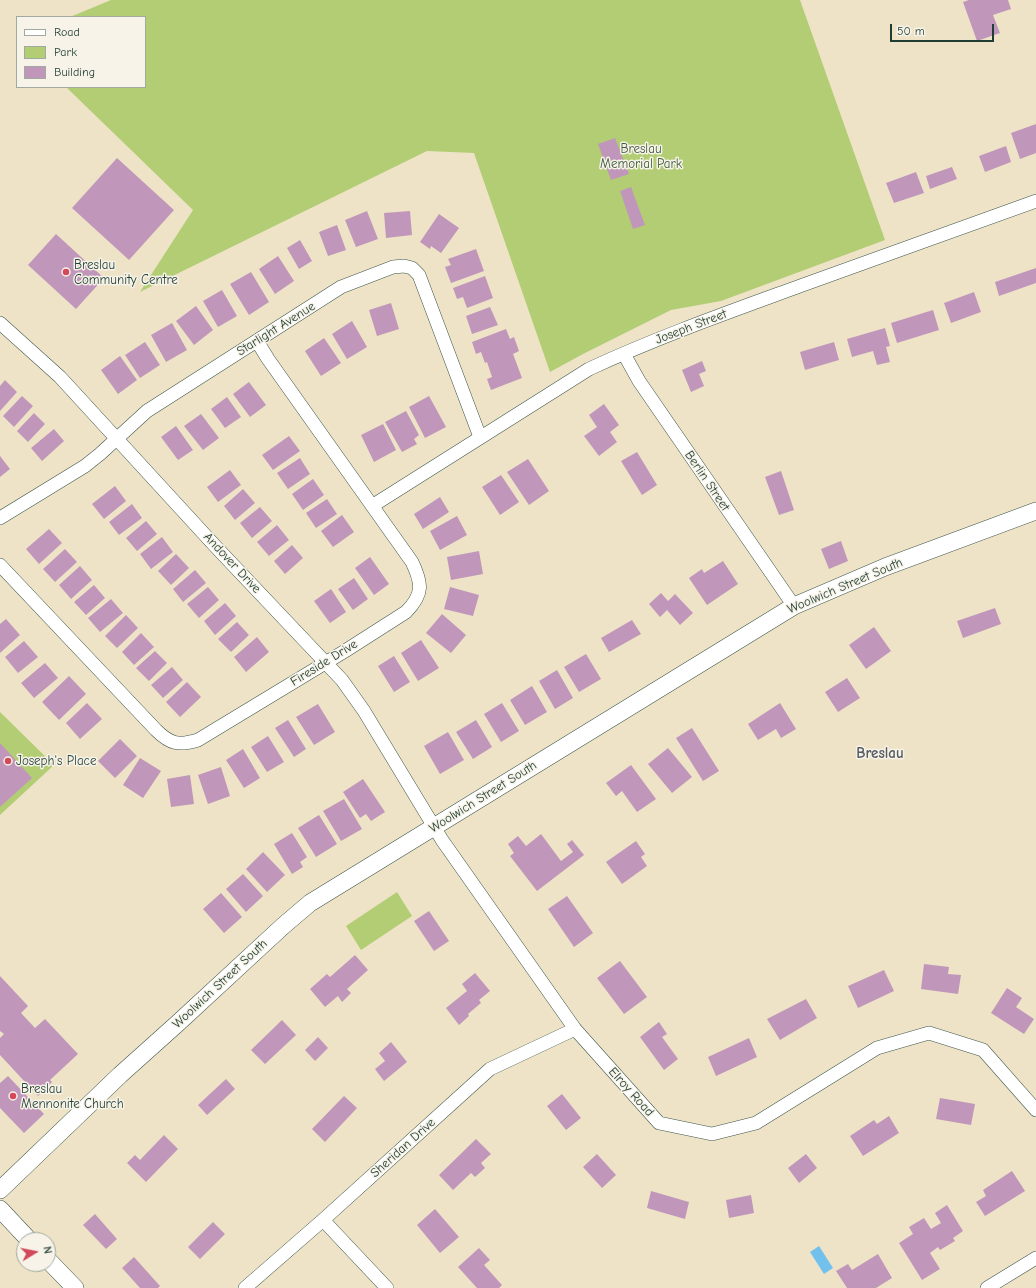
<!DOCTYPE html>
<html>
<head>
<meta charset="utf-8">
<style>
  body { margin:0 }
  #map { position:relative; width:1036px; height:1288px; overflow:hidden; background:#eee3c6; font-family:"Comic Neue",sans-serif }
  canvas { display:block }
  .legend { position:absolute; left:16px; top:16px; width:130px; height:72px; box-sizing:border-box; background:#f7f3e8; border:1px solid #a1aaa0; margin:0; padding:5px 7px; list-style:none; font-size:12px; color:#1f3d34 }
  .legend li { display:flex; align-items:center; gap:8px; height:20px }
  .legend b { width:20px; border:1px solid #a1aaa0 }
  .north { position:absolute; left:16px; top:1232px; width:40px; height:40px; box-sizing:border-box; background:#f7f3e8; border:1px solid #a1aaa0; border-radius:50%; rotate:80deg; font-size:11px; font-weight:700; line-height:16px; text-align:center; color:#1f3d34 }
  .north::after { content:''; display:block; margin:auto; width:14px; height:18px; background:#d1495b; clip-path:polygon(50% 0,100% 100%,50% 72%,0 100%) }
  .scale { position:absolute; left:890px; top:24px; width:104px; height:18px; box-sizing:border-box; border:2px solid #1f3d34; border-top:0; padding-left:5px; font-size:12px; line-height:14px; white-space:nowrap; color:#1f3d34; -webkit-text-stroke:3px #f7f3e8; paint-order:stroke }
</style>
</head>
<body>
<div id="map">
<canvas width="1036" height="1288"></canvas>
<ul class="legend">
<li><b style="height:5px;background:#fff"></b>Road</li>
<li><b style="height:11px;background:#b2cd73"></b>Park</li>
<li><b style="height:11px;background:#c097bb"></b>Building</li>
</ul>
<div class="north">N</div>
<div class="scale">50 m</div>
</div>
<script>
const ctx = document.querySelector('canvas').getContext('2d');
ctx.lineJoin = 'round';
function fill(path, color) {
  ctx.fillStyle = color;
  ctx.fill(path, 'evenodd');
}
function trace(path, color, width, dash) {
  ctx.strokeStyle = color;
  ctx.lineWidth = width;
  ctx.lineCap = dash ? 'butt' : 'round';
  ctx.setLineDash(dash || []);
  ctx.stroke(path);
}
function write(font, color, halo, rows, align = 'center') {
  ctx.font = font + ' "Comic Neue",sans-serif';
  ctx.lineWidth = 3;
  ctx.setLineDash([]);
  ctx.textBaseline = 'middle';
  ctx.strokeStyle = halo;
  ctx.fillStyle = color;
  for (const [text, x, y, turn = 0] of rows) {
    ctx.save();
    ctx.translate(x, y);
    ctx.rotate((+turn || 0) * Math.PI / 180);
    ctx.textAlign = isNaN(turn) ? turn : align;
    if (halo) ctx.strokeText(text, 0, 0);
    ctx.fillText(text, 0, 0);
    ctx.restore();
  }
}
fill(new Path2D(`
  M111,0H800L885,240L721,301L671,310L583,354L550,372L474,153L427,151L140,292L193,210L66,87H145V17H70Z
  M0,712L54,765L0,815Z
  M397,892L412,916L361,950L346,926Z`), '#b2cd73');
fill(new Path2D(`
  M819,1246L833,1268L824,1274L810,1252Z`), '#72c1ed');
fill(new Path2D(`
  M969,0H1008L1011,9L993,15L1000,33L977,41L963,2Z
  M1036,124V153L1020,159L1011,133Z
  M615,138L629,174L611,180L598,144Z
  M1006,146L1011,162L985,172L979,156Z
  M117,158L174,210L129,260L72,208Z
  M952,167L957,179L930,189L926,176Z
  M916,172L924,193L894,203L886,183Z
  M631,187L645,225L633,229L620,191Z
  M367,211L378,239L356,247L345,220Z
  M410,211L412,235L386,238L384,213Z
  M439,214L459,228L441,253L431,246L430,249L420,242Z
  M337,225L346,250L328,256L319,232Z
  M56,234L104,278L76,309L28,265Z
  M300,240L312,261L299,269L287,248Z
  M476,249L484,271L451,283L445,267L451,265L448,259Z
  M278,256L294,281L275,294L259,269Z
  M1036,268V283L999,296L995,282Z
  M251,272L269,302L249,315L230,284Z
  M485,276L493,298L467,308L463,297L457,299L453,288Z
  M222,290L237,316L218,327L203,301Z
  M974,292L981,312L951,323L944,303Z
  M391,303L399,329L377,336L369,310Z
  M196,306L213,330L194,345L176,321Z
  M490,307L498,325L472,334L466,316Z
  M933,310L939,330L897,343L891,323Z
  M352,321L367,347L347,359L332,334Z
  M172,323L187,350L166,362L151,335Z
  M885,328L890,346L886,347L890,362L877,365L873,351L852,357L847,339Z
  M506,329L510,339L514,337L519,351L513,354L522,378L491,390L487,379L492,377L487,362L485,363L481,352L476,354L472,342Z
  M324,338L341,363L321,376L305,351Z
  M145,342L160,365L140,378L125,355Z
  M834,342L839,360L805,370L800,352Z
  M120,356L137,380L118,394L101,370Z
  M702,361L706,371L699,374L704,386L691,392L682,370Z
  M5,380L17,392L0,411V386Z
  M249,382L266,405L250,417L233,394Z
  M22,396L33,406L14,427L3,416Z
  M429,396L446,427L425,438L409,407Z
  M227,397L241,417L225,428L211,409Z
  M604,404L619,425L610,432L617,442L599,456L584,436L597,427L589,415Z
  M406,411L419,435L414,439L417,444L402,452L385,422Z
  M34,413L45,424L28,442L17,431Z
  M201,414L219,438L203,450L184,426Z
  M383,424L396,450L374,462L361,435Z
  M176,426L193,450L178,460L161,437Z
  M54,429L64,441L42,461L31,448Z
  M289,436L300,451L273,470L262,455Z
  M637,452L657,485L642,495L621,461Z
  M0,456L10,469L0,477Z
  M300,458L310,474L288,489L277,473Z
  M528,459L549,491L529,505L507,472Z
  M230,470L241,485L218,502L207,487Z
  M781,471L794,510L779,515L765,477Z
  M501,475L519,502L500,515L482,487Z
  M313,479L324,495L303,510L292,494Z
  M115,486L126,501L104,519L92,504Z
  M243,489L255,503L235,520L224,506Z
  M440,497L449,512L423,529L414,514Z
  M327,499L337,514L316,528L306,513Z
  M132,504L142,518L119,535L109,522Z
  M260,507L272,521L252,538L240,523Z
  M342,515L354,532L333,547L321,531Z
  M457,516L467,535L440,550L430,531Z
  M146,521L157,534L137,551L126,538Z
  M277,525L289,540L269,556L257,542Z
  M49,529L62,543L39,564L26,549Z
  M162,537L173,552L151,569L140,554Z
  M841,541L848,561L829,569L821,549Z
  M292,545L303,558L285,574L274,561Z
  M65,549L77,562L55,582L43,569Z
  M479,551L483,574L451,580L447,557Z
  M176,554L189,568L171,585L158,571Z
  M370,557L389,584L374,595L355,568Z
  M723,561L738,584L707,605L689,578L702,569L704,573Z
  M80,566L92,580L71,599L59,585Z
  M195,570L206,583L183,602L173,589Z
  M354,578L368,599L353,610L338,589Z
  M94,585L105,598L86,615L74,602Z
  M208,587L219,600L199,618L187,604Z
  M450,587L479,595L473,616L444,609Z
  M331,589L346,612L330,623L314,601Z
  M661,593L668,601L675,594L693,613L680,625L667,610L660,617L649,604Z
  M111,599L123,613L100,632L88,618Z
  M225,603L236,616L215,635L204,621Z
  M995,608L1001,624L963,638L957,621Z
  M442,614L466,635L451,653L426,633Z
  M126,615L138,628L117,648L105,636Z
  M6,619L20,635L0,653V624Z
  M632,620L641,634L609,652L601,638Z
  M237,622L249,635L231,652L218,639Z
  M874,627L891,651L866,669L849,645Z
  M141,633L154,647L134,665L122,652Z
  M257,637L269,652L246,672L234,657Z
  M421,640L439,668L418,681L401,653Z
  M24,641L38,657L18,673L5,657Z
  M155,651L167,663L149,681L136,668Z
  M586,654L601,679L579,692L564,667Z
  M394,656L410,682L394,692L378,666Z
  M45,663L58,678L34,698L21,683Z
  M172,667L183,680L163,698L151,685Z
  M557,670L573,698L555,709L539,681Z
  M69,676L86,694L59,720L42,702Z
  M847,678L860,698L838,712L825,692Z
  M187,682L201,697L180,717L166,702Z
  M532,686L547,712L525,725L510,700Z
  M87,703L102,719L80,739L66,723Z
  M502,703L519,731L501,742L484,714Z
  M780,703L796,729L781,738L776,729L758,740L748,724Z
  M318,704L335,732L314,745L296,717Z
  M288,720L306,749L294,757L275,728Z
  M476,720L492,747L473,759L456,732Z
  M692,728L719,771L703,781L676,738Z
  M448,732L464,760L440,774L424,746Z
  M268,736L284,762L267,772L251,747Z
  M120,739L137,756L115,778L98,761Z
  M0,743L32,778L0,807Z
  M668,748L692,777L672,793L648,764Z
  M243,749L260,778L244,788L226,760Z
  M140,758L161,771L143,798L123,785Z
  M631,765L656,799L637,812L622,791L616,796L606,783Z
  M221,767L230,796L208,804L198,775Z
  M190,775L194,804L171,807L167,779Z
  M363,779L385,812L371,821L366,814L360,818L343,792Z
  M344,799L362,829L341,841L323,811Z
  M319,815L337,844L316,857L298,828Z
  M292,833L307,857L300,862L303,867L292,874L274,844Z
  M541,834L561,861L573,852L567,844L572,840L584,855L537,891L510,856L514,853L508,844L518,836L526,846Z
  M636,841L645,854L641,857L647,866L622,884L606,862Z
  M263,852L285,875L267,892L246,869Z
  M243,874L263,896L246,912L226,889Z
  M221,893L242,917L224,933L203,909Z
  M567,896L593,933L574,947L548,909Z
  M429,911L449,941L434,951L414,921Z
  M355,955L368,970L347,989L351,993L342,1002L338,996L325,1007L310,989L327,974L330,977Z
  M620,961L647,997L624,1014L597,978Z
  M924,964L949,967L948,974L961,975L958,994L921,989Z
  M884,970L894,991L858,1008L848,986Z
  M475,973L490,991L479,1000L481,1003L468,1014L469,1016L459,1025L446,1008L467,991L462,984Z
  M0,976L28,1006L21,1013L35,1028L45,1019L78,1054L50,1080L52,1082L38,1096L0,1055V1038L4,1034L0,1031Z
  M1007,988L1022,998L1016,1007L1034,1019L1024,1034L991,1013Z
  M806,999L817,1018L780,1040L767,1019Z
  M282,1020L296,1035L265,1064L251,1050Z
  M659,1022L667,1034L662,1037L678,1059L664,1070L640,1037Z
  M318,1037L328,1048L315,1061L305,1050Z
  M749,1038L757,1057L716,1076L708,1057Z
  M391,1042L407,1062L384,1081L375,1069L385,1061L379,1053Z
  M8,1076L44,1114L24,1133L0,1108V1083Z
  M226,1079L235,1089L207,1115L198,1105Z
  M562,1094L581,1118L566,1130L547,1106Z
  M344,1096L357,1108L325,1142L312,1129Z
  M940,1098L975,1104L971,1125L936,1119Z
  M889,1116L899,1133L863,1156L850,1136L874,1120L877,1124Z
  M164,1135L178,1149L146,1182L127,1163L135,1155L140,1160Z
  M476,1139L491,1154L481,1163L485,1168L475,1177L471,1173L453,1190L439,1175Z
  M597,1154L616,1175L602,1188L583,1167Z
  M806,1154L817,1168L799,1183L788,1168Z
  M1012,1171L1025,1191L985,1216L976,1202L986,1196L983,1190Z
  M651,1191L689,1202L685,1219L647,1208Z
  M751,1195L754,1213L729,1218L726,1200Z
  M947,1205L963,1231L953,1238L955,1241L940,1250L938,1247L930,1253L940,1269L922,1280L899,1243L913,1234L909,1227L924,1218L931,1229L941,1223L935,1213Z
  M435,1209L459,1237L440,1253L417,1225Z
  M95,1214L117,1239L106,1249L83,1225Z
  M213,1222L225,1234L200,1259L188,1247Z
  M479,1248L490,1260L484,1265L502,1285L499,1288H477L458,1267Z
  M878,1254L892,1278L876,1288H847L836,1271L848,1264L852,1270Z
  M134,1257L160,1286L158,1288H140L122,1268Z`), '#c097bb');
const minor = new Path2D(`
  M0,323L60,377L216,547L342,680L364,711L442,840L575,1029L659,1123L712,1134L756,1123L877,1048L929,1033L983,1050L1036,1110
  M624,354L639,381L794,606
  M372,506L589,369C658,337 729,312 800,286C879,258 957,229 1036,201
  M0,518L85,466L100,454L147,411L341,287L393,267L404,266L412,268L419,275L480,437
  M0,565L156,730C170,744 179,746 198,740L345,651L406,612C424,594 422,583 412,562L268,359L257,341
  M323,1220L387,1288
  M245,1288L323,1220L490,1069L575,1029
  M987,1288L1036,1258`);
const tertiary = new Path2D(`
  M0,1190L120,1075L178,1023L283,926L310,903L794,606L885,567L1036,511
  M0,1209L29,1240
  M48,1260L75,1288`);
trace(minor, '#3e564a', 14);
trace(tertiary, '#3e564a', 18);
trace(minor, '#fff', 13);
trace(tertiary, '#fff', 17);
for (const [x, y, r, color] of [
  [66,272,4,"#d1495b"],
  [8,761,4,"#d1495b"],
  [13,1096,4,"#d1495b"]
]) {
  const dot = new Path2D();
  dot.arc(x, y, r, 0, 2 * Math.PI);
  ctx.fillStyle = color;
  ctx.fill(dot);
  trace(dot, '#f7f3e8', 1.5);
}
write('13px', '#3c5a41', '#f7f3e8', [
  ["Breslau",641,149],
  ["Memorial Park",641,164]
]);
write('13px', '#1f3d34', '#f7f3e8', [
  ["Breslau",74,265],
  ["Community Centre",74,280],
  ["Joseph's Place",16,761],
  ["Breslau",21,1089],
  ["Mennonite Church",21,1104]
], 'left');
write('13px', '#1f3d34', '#f7f3e8', [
  ["Joseph Street",691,327,-21],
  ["Starlight Avenue",276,329,-32],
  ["Berlin Street",707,481,56],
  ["Andover Drive",232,563,47],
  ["Woolwich Street South",845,586,-23],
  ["Fireside Drive",324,663,-32],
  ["Woolwich Street South",483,797,-32],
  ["Woolwich Street South",220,984,-43],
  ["Elroy Road",631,1092,48],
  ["Sheridan Drive",403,1148,-42]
]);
write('bold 15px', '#575c63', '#f7f3e8', [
  ["Breslau",880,754]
]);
</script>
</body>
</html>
